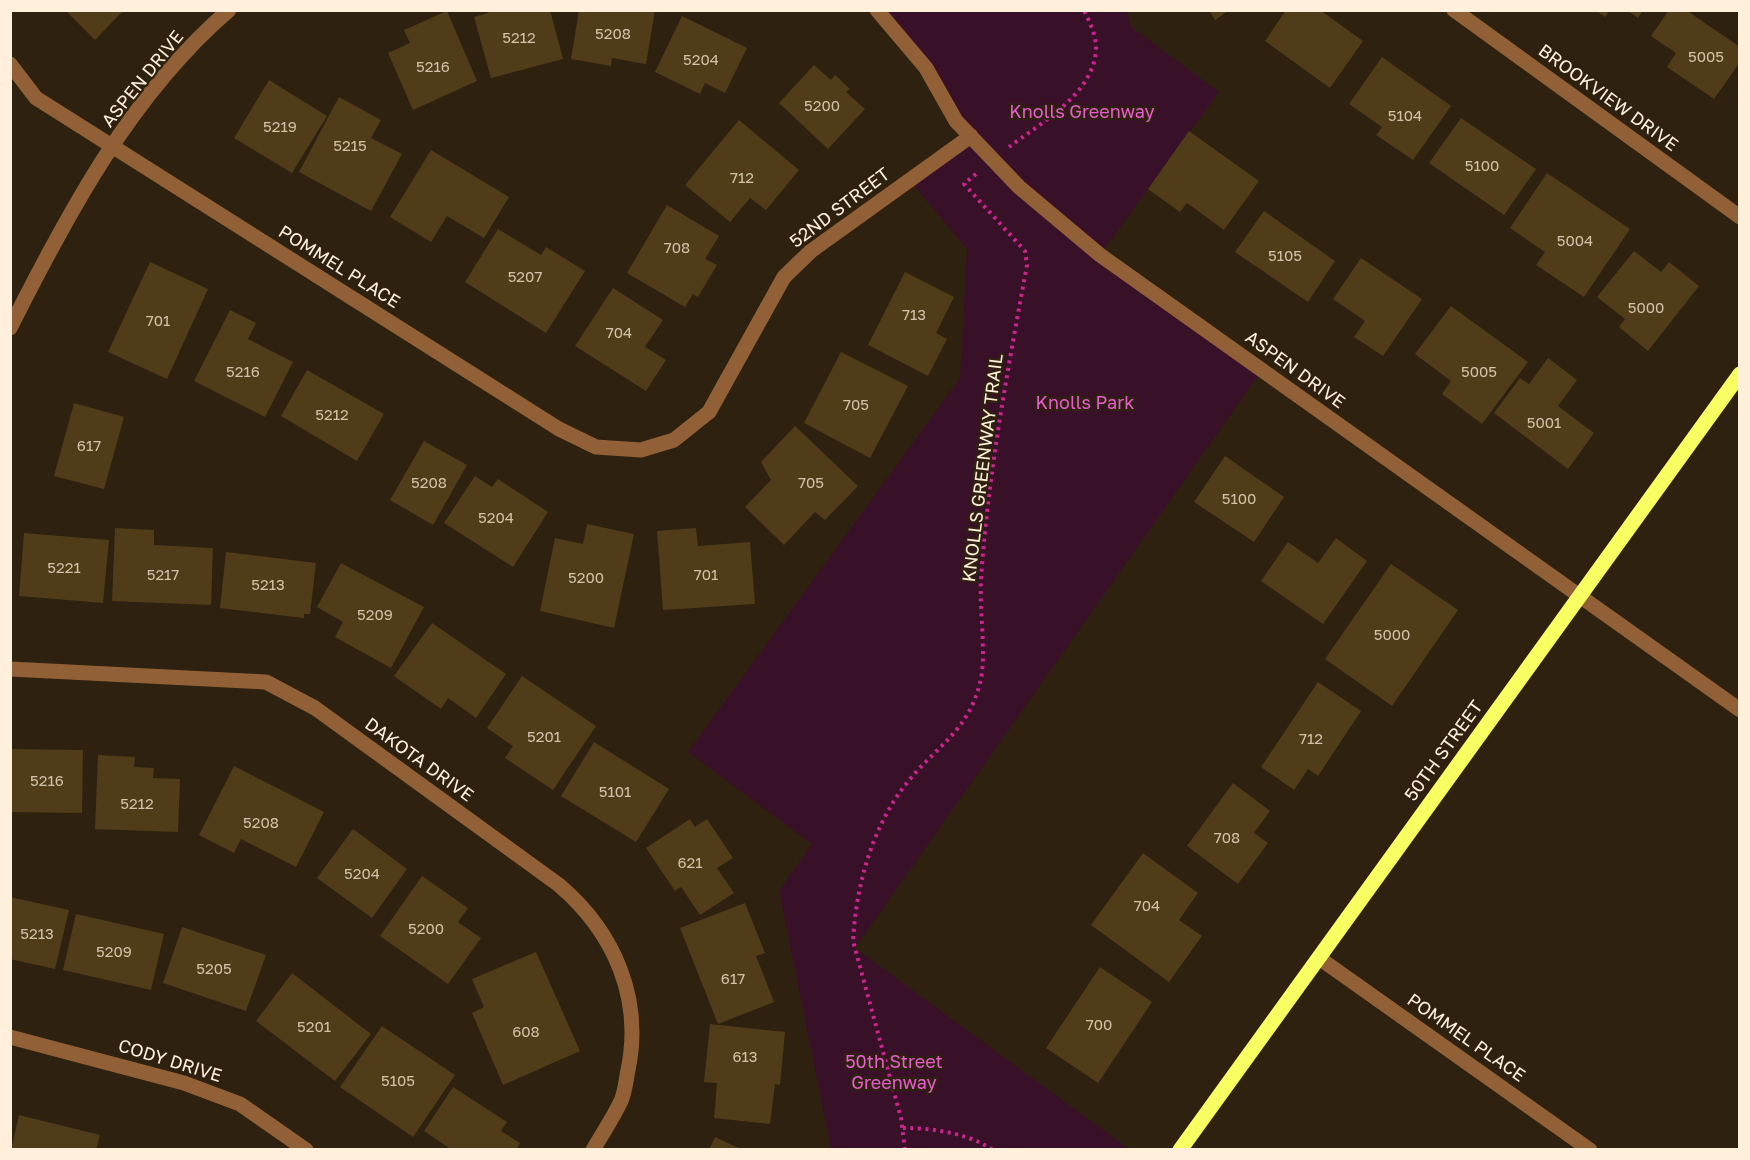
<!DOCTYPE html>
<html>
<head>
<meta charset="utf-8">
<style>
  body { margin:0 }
  #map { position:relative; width:1750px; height:1160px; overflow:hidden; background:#2e210f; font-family:"Golos Text",sans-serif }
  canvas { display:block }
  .frame { position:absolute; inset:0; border:12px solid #ffefdb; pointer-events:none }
</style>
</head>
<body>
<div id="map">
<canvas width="1750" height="1160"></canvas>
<div class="frame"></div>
</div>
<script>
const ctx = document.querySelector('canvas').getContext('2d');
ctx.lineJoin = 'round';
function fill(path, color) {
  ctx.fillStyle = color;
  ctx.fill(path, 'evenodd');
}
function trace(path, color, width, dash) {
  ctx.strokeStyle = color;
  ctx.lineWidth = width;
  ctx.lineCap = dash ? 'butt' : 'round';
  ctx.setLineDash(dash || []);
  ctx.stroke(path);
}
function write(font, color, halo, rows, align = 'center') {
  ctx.font = font + ' "Golos Text",sans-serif';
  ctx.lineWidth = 4.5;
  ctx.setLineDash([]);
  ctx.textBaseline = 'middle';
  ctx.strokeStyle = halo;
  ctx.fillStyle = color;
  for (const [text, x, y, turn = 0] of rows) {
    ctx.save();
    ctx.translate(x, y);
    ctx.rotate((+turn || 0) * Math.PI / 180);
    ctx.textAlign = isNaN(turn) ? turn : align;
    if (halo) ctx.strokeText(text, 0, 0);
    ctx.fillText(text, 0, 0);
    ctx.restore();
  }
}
fill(new Path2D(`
  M877,11H1127L1131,27L1219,92L1100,255L1262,370L855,948L1129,1149H831L779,891L812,844L688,752L960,378L967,249L909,180L970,136Z`), '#381129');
fill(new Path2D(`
  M65,10H124L95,40Z
  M488,10H550L563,59L491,78L474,17L488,13Z
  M579,10H655L646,64L612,58L611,66L571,59Z
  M1209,10H1229L1215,20Z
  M1286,10H1320L1363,41L1330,88L1265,41Z
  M1595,10H1610L1605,17Z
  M1627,10H1643L1638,18Z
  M1669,10H1686L1740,47V62L1714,99L1667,67L1676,53L1651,36Z
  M447,11L477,81L413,110L388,53L410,43L404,30Z
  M682,16L747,48L725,93L705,83L700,94L655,72Z
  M1382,57L1451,106L1413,160L1376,135L1382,127L1349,104Z
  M814,65L831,80L835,75L850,89L846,92L865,109L828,149L779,103Z
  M269,80L327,116L292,173L234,138Z
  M339,97L381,120L371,138L402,154L371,211L299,172Z
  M1461,118L1536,169L1504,215L1429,163Z
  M739,120L799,170L766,210L750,198L730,222L685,185Z
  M1189,131L1259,181L1224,230L1187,203L1180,212L1148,189Z
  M431,150L509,197L484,238L447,216L431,242L390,217Z
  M1547,173L1630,229L1584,297L1536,265L1545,252L1510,228Z
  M667,205L719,236L705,259L717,265L698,297L693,294L685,307L627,273Z
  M1264,211L1335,261L1308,302L1235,252Z
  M498,229L541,255L546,247L585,271L546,333L465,282Z
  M1634,251L1661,272L1669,262L1699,286L1648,351L1619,327L1625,319L1597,297Z
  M1361,258L1422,299L1383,356L1354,337L1365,321L1333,299Z
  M150,262L208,289L167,379L108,352Z
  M905,272L954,297L936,333L947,339L928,376L868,345Z
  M613,288L663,320L645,347L666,360L646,391L575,346Z
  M1451,306L1528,362L1482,424L1442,394L1451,381L1415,354Z
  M230,310L256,323L248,339L293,362L265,417L194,381Z
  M841,352L908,386L870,458L804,423Z
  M1548,358L1577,380L1558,406L1594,433L1568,469L1494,413L1520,378L1529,384Z
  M307,370L384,414L357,461L281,416Z
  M74,403L124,417L104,489L54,476Z
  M795,426L858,486L825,520L815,512L784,545L745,507L771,480L761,462Z
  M424,441L467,465L433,525L390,500Z
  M1225,456L1284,497L1254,542L1194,502Z
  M475,476L492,487L498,479L548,512L513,567L444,523Z
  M587,524L634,534L614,628L540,611L555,538L583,544Z
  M115,528L154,530V545L213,548L211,605L112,601Z
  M696,528L698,546L750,542L755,604L663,610L657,531Z
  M24,533L109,540L103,603L19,596Z
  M1336,538L1367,561L1323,624L1261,581L1288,542L1318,563Z
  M226,552L316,563L310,614H304V618L220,608Z
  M341,563L424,607L391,668L335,637L343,622L317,607Z
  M1391,564L1458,610L1392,706L1325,659Z
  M432,623L506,674L476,718L448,698L441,709L394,676Z
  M522,676L596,726L553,790L505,758L513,746L487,728Z
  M1318,682L1361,711L1318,776L1308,769L1294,790L1261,767Z
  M594,742L669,789L636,842L561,796Z
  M10,749L83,750L82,813L10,812Z
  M98,755L135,757L134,767L154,768L153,778L180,779L178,832L95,829Z
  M234,766L324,812L296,867L241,839L234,853L199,835Z
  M1233,783L1270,811L1254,833L1268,843L1238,884L1187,846Z
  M690,819L695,827L707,819L733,858L717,868L734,893L700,915L681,887L675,891L646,848Z
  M353,829L407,869L372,918L317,878Z
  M1143,853L1198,893L1179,920L1202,936L1169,982L1091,925Z
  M422,876L468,908L458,922L481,938L448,984L380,936Z
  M10,897L69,910L55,969L10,959Z
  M745,903L765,953L756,956L774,1002L718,1024L680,928Z
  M76,914L164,934L151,990L63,970Z
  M182,927L266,955L246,1011L163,983Z
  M536,952L580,1051L503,1085L472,1013L484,1007L472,979Z
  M1100,967L1152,1002L1098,1083L1046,1048Z
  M292,973L371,1034L335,1081L256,1021Z
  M710,1024L785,1032L780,1085L775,1084L770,1124L714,1118L717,1083L704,1082Z
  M382,1026L455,1075L413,1137L340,1087Z
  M453,1087L507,1122L501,1131L520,1143L516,1150H452L424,1131Z
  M19,1115L100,1135L96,1150H11Z
  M715,1137L743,1150H709Z`), '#503c19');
trace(new Path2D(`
  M1009,147C1041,123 1092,95 1096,51C1097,37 1090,23 1084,10
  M903,1128C932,1128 968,1133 993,1150
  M905,1150L901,1118L853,941C856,886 872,827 906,784C935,747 968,732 980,683C987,658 979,609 981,579C988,474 1008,368 1027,265L1025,251L964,184L976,174`), '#ca258d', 4, [3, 4.5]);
trace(new Path2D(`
  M877,10L926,68L956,121L1019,187L1100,255L1740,710
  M1454,10L1740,217
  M10,64L36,98L559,429L596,447L641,450L674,440L709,412L784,277L811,251L971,136
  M10,328C67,215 131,94 229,10
  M10,669L266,682L315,708L559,885C614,932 643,998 628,1070C626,1080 625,1092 621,1101C613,1118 602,1134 593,1150
  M1319,958L1590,1150
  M10,1037L184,1083L240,1104L306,1150`), '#916036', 15);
trace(new Path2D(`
  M1180,1150L1740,374`), '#f7ff62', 15);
write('15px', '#d3c2aa', null, [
  ["5208",613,34],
  ["5212",519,38],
  ["5005",1706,57],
  ["5204",701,60],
  ["5216",433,67],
  ["5200",822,106],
  ["5104",1405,116],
  ["5219",280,127],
  ["5215",350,146],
  ["5100",1482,166],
  ["712",742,178],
  ["5004",1575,241],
  ["708",677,248],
  ["5105",1285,256],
  ["5207",525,277],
  ["5000",1646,308],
  ["713",914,315],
  ["701",158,321],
  ["704",619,333],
  ["5216",243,372],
  ["5005",1479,372],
  ["705",856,405],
  ["5212",332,415],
  ["5001",1544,423],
  ["617",89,446],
  ["5208",429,483],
  ["705",811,483],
  ["5100",1239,499],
  ["5204",496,518],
  ["5221",64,568],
  ["5217",163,575],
  ["701",706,575],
  ["5200",586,578],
  ["5213",268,585],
  ["5209",375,615],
  ["5000",1392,635],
  ["5201",544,737],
  ["712",1311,739],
  ["5216",47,781],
  ["5101",615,792],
  ["5212",137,804],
  ["5208",261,823],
  ["708",1227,838],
  ["621",690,863],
  ["5204",362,874],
  ["704",1147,906],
  ["5200",426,929],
  ["5213",37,934],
  ["5209",114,952],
  ["5205",214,969],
  ["617",733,979],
  ["700",1099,1025],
  ["5201",314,1027],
  ["608",526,1032],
  ["613",745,1057],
  ["5105",398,1081]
]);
write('18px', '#ffefdb', '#2e210f', [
  ["ASPEN DRIVE",143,79,-51],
  ["BROOKVIEW DRIVE",1608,98,36],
  ["52ND STREET",840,208,-37],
  ["POMMEL PLACE",339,267,32],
  ["ASPEN DRIVE",1295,370,36],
  ["KNOLLS GREENWAY TRAIL",983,468,-83],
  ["50TH STREET",1444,751,-54],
  ["DAKOTA DRIVE",419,760,36],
  ["POMMEL PLACE",1466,1038,35],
  ["CODY DRIVE",170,1061,17]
]);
write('18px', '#ec5bd2', '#2e210f', [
  ["Knolls Greenway",1082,112],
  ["Knolls Park",1085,403],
  ["50th Street",894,1062],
  ["Greenway",894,1083]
]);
</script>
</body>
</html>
